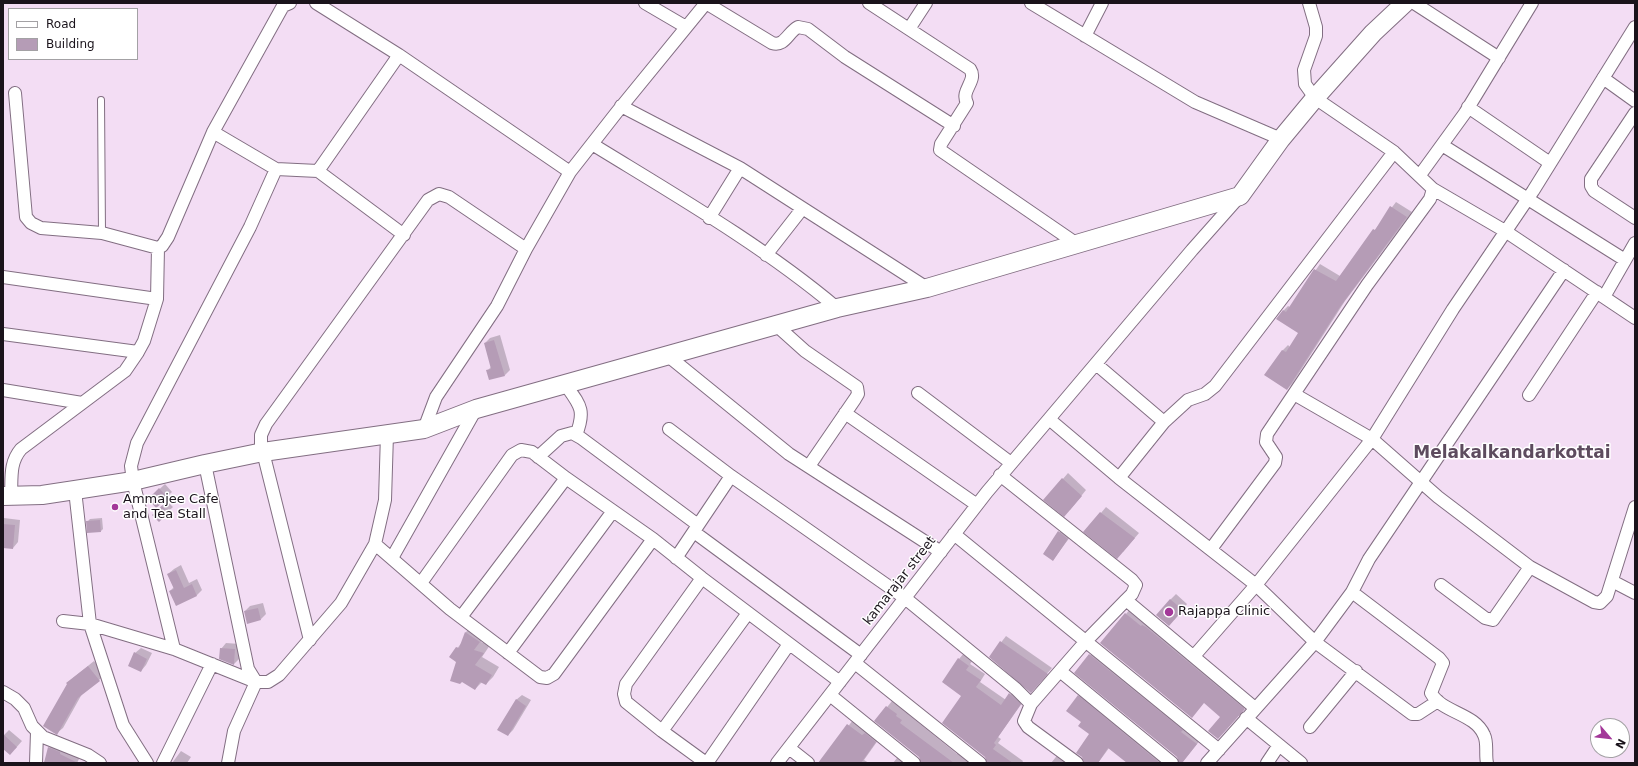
<!DOCTYPE html>
<html>
<head>
<meta charset="utf-8">
<style>
  body { margin:0 }
  #map { position:relative; width:1638px; height:766px; overflow:hidden; background:#f3ddf4; font-family:"DejaVu Sans",sans-serif }
  canvas { display:block }
  .frame { position:absolute; inset:0; border:4px solid #1a131b; pointer-events:none }
  .legend { position:absolute; left:8px; top:8px; width:130px; height:52px; box-sizing:border-box; background:#fff; border:1px solid #a3a1a4; margin:0; padding:5px 7px; list-style:none; font-size:12px; color:#1a131b }
  .legend li { display:flex; align-items:center; gap:8px; height:20px }
  .legend b { width:20px; border:1px solid #a3a1a4 }
  .north { position:absolute; left:1590px; top:718px; width:40px; height:40px; box-sizing:border-box; background:#fff; border:1px solid #a3a1a4; border-radius:50%; rotate:118deg; font-size:11px; font-weight:700; line-height:16px; text-align:center; color:#1a131b }
  .north::after { content:''; display:block; margin:auto; width:14px; height:18px; background:#a33899; clip-path:polygon(50% 0,100% 100%,50% 72%,0 100%) }
</style>
</head>
<body>
<div id="map">
<canvas width="1638" height="766"></canvas>
<div class="frame"></div>
<ul class="legend">
<li><b style="height:5px;background:#fff"></b>Road</li>
<li><b style="height:11px;background:#b59cb6"></b>Building</li>
</ul>
<div class="north">N</div>
</div>
<script>
const ctx = document.querySelector('canvas').getContext('2d');
ctx.lineJoin = 'round';
function fill(path, color) {
  ctx.fillStyle = color;
  ctx.fill(path, 'evenodd');
}
function trace(path, color, width, dash) {
  ctx.strokeStyle = color;
  ctx.lineWidth = width;
  ctx.lineCap = dash ? 'butt' : 'round';
  ctx.setLineDash(dash || []);
  ctx.stroke(path);
}
function write(font, color, halo, rows, align = 'center') {
  ctx.font = font + ' "DejaVu Sans",sans-serif';
  ctx.lineWidth = 3;
  ctx.setLineDash([]);
  ctx.textBaseline = 'middle';
  ctx.strokeStyle = halo;
  ctx.fillStyle = color;
  for (const [text, x, y, turn = 0] of rows) {
    ctx.save();
    ctx.translate(x, y);
    ctx.rotate((+turn || 0) * Math.PI / 180);
    ctx.textAlign = isNaN(turn) ? turn : align;
    if (halo) ctx.strokeText(text, 0, 0);
    ctx.fillText(text, 0, 0);
    ctx.restore();
  }
}
fill(new Path2D(`
  M1396,202L1412,212L1345,301L1292,384L1287,389L1266,375L1283,350L1288,345L1290,347L1299,333L1283,311L1288,306L1290,307L1320,264L1340,276Z
  M500,335L510,370L505,375L487,371L492,366L485,343L490,338Z
  M1068,473L1086,490L1070,510L1045,500Z
  M165,484L172,492L156,507L149,499Z
  M167,501L173,507L159,520L158,509Z
  M1106,507L1139,533L1123,552L1085,532Z
  M4,518L20,520L18,542L13,548L3,547Z
  M102,518L103,529L101,531L87,522L90,519Z
  M1064,526L1073,533L1053,560L1044,553Z
  M181,565L189,583L197,579L202,590L197,595L176,605L170,591L174,587L168,574L174,569Z
  M1176,594L1187,604L1174,620L1170,600Z
  M263,603L266,614L261,619L245,611L250,606Z
  M1131,608L1249,703L1223,733L1221,716L1126,614Z
  M473,625L486,634L481,642L490,645L482,657L499,667L493,677L486,684L482,682L475,689L458,661L451,657L462,642L466,632Z
  M1006,636L1052,668L1036,686L990,657Z
  M226,643L240,644L239,659L234,664L221,649Z
  M141,648L152,653L146,665L141,671L135,653Z
  M1095,649L1201,739L1182,763L1178,757L1076,673Z
  M964,653L973,660L970,664L985,674L980,682L1006,700L1015,689L1025,699L998,737L1001,739L998,743L1023,761L1022,763H988L963,695L959,659Z
  M94,661L105,675L82,694L63,728L57,733L73,678Z
  M1084,691L1172,763H1128L1109,748L1098,763H1089L1090,734L1082,722L1079,696Z
  M522,695L531,700L513,730L508,735L516,700Z
  M892,701L957,754L962,749L980,763H922L920,757L876,721Z
  M853,720L881,736L864,760L869,763H820Z
  M9,730L22,741L15,749L3,748V736Z
  M53,743L80,757L77,763H44L49,748Z
  M181,751L191,757L187,763H172Z
  M1060,752L1076,763H1051Z
  M901,753L915,763H893Z`), '#0003');
fill(new Path2D(`
  M1390,206L1407,217L1340,307L1287,390L1264,375L1282,350L1286,352L1298,333L1276,319L1283,310L1286,312L1314,269L1336,281L1373,229L1375,230Z
  M494,340L505,376L489,380L486,370L491,369L484,343Z
  M1062,478L1082,496L1064,517L1043,500Z
  M159,488L168,498L156,508L148,499Z
  M162,506L168,513L159,522L152,515Z
  M1100,512L1135,538L1117,559L1083,532Z
  M100,520L101,532L87,533L86,521Z
  M3,524L15,525L13,549L3,548Z
  M1058,531L1068,539L1053,561L1043,554Z
  M176,570L184,588L192,584L197,596L176,606L169,591L174,589L167,574Z
  M1170,599L1183,610L1169,626L1156,615Z
  M258,608L261,620L247,624L244,611Z
  M1125,613L1141,626L1142,625L1146,627L1245,709L1218,739L1208,731L1220,717L1204,703L1192,718L1100,643Z
  M465,632L480,642L474,650L484,653L475,665L492,675L486,685L480,682L475,690L462,682L460,684L450,681L456,662L449,657L456,647L459,648Z
  M1000,641L1048,674L1031,693L989,657Z
  M220,648L235,649L234,665L219,659Z
  M134,652L147,659L141,672L128,666Z
  M1089,654L1183,730L1181,732L1197,744L1182,763H1179L1177,757L1074,673Z
  M958,658L969,666L966,670L981,680L976,687L1001,705L1009,693L1021,704L994,743L996,745L993,749L1013,763H987L985,757L942,723L961,696L942,682Z
  M88,666L100,681L78,698L57,735L43,726L67,684L66,683Z
  M1078,695L1160,763H1127L1108,748L1098,763H1084L1082,757L1076,753L1089,734L1078,726L1081,722L1066,711Z
  M516,699L526,706L508,736L497,730Z
  M886,706L897,714L896,716L902,720L900,723L954,763H921L919,757L874,721Z
  M847,724L862,735L865,733L876,742L861,763H818Z
  M3,734L17,747L10,755L3,749Z
  M48,747L60,752V754L78,763H44Z`), '#b59cb6');
const lane = new Path2D(`
  M101,100L102,233`);
const street = new Path2D(`
  M316,3L399,55L570,172L617,112L706,3
  M645,3L686,27
  M706,3L772,43C785,47 788,32 798,27L808,29L845,57L954,126
  M869,3L970,69C978,81 960,90 967,103L941,144L940,150L1077,244
  M1031,3L1195,102L1281,139
  M1414,3L1499,58
  M909,29L926,3
  M1085,36L1102,3
  M1603,78L1635,101
  M15,93L26,217L31,223L41,228L102,233L158,248L162,246L168,237L213,132L283,6L290,3
  M621,106L740,168L927,288
  M1468,107L1550,163
  M1635,113L1591,179V186L1594,191L1635,218
  M213,132L276,169L250,227L137,443L131,466L133,481L174,649L256,682L234,731L228,763
  M592,144C675,195 762,245 837,308
  M1442,145L1625,260
  M276,169L318,171L404,235
  M318,171L399,55
  M1420,175L1465,113L1532,3
  M1433,189L1505,231L1635,318
  M709,218L740,168
  M766,255L802,209
  M3,277L157,299
  M1604,297L1635,243
  M776,325L805,351L857,387L858,394L855,399L809,466
  M3,334L138,352
  M667,355L789,454L941,552
  M1096,364L1164,422
  M565,384C580,405 586,410 576,435
  M3,390L82,403
  M918,393L1011,463
  M1294,394L1372,439L1438,497L1530,567L1594,602L1600,603L1607,596L1635,507
  M1529,395L1597,292
  M845,413L977,505
  M424,429L436,397L497,306L526,249L570,172
  M669,429L731,476
  M387,434L385,500L375,544L450,609L540,677L547,678L554,674L653,539L702,578L840,682
  M538,457L561,436L572,433L581,438L698,525
  M205,464L248,669L256,682H268L279,675L341,603L375,544
  M1000,475L1132,580L1136,585L1132,594L1126,600L1255,708
  M1119,478L1164,422L1188,400L1205,394L1215,386L1394,152
  M75,490L90,624L174,649
  M11,496C12,479 9,463 21,449L125,371L138,352L144,341L157,299L158,248
  M694,532L861,655
  M954,534L1219,750
  M1211,549L1275,463L1276,457L1266,442L1267,434L1367,285L1430,199L1433,189L1394,152L1315,98L1305,84L1304,70L1316,36V27L1309,3
  M392,558L476,409
  M676,558L731,476L905,598L1016,689L1031,704L1024,721L1028,727L1077,763
  M702,578L626,684L624,694L626,702L662,731L748,613
  M1612,581L1635,593
  M421,583L512,455L521,450L532,452L566,478
  M1441,585L1485,618L1493,620L1530,567
  M1352,592L1315,642L1412,714H1418L1438,701
  M461,617L566,478L653,539
  M63,621L90,624L123,725L147,763
  M310,640L261,444V435L266,424L428,200L439,194L449,197L526,249
  M508,653L613,511
  M1194,656L1256,585L1372,439L1453,309L1533,191L1635,27
  M855,663L980,763
  M1060,671L1172,763
  M3,692L15,699L24,708L32,726L43,737L88,755L100,763
  M830,695L914,763
  M1031,704L1086,641L1126,600
  M1246,718L1301,763
  M1310,727L1356,671
  M662,731L706,763
  M789,748L808,763
  M36,763L37,732
  M163,763L212,664
  M707,763L789,644
  M777,763L987,492L1049,419
  M1207,763L1315,642L1256,585L1119,478L1049,419L1192,250L1239,197
  M1267,763L1279,745
  M1487,763C1485,754 1488,743 1484,735C1475,713 1442,713 1431,693L1443,663L1439,658L1352,592L1369,559L1564,270`);
const secondary = new Path2D(`
  M3,496L42,495L75,490L133,481L205,464L263,452L424,429L476,409L837,308L927,288L1240,196L1281,139L1315,98L1373,33L1405,3`);
trace(lane, '#826e82', 8);
trace(street, '#826e82', 14);
trace(secondary, '#826e82', 20);
trace(lane, '#fff', 6);
trace(street, '#fff', 12);
trace(secondary, '#fff', 18);
for (const [x, y, r, color] of [
  [115,507,4,"#a33899"],
  [1169,612,5,"#a33899"]
]) {
  const dot = new Path2D();
  dot.arc(x, y, r, 0, 2 * Math.PI);
  ctx.fillStyle = color;
  ctx.fill(dot);
  trace(dot, '#fff', 1.5);
}
write('13px', '#1a131b', '#fff', [
  ["Ammajee Cafe",123,500],
  ["and Tea Stall",123,515],
  ["Rajappa Clinic",1178,612]
], 'left');
write('13px', '#1a131b', '#fff', [
  ["kamarajar street",900,581,-52]
]);
write('bold 17px', '#5d4b5e', '#fff', [
  ["Melakalkandarkottai",1512,454]
]);
</script>
</body>
</html>
